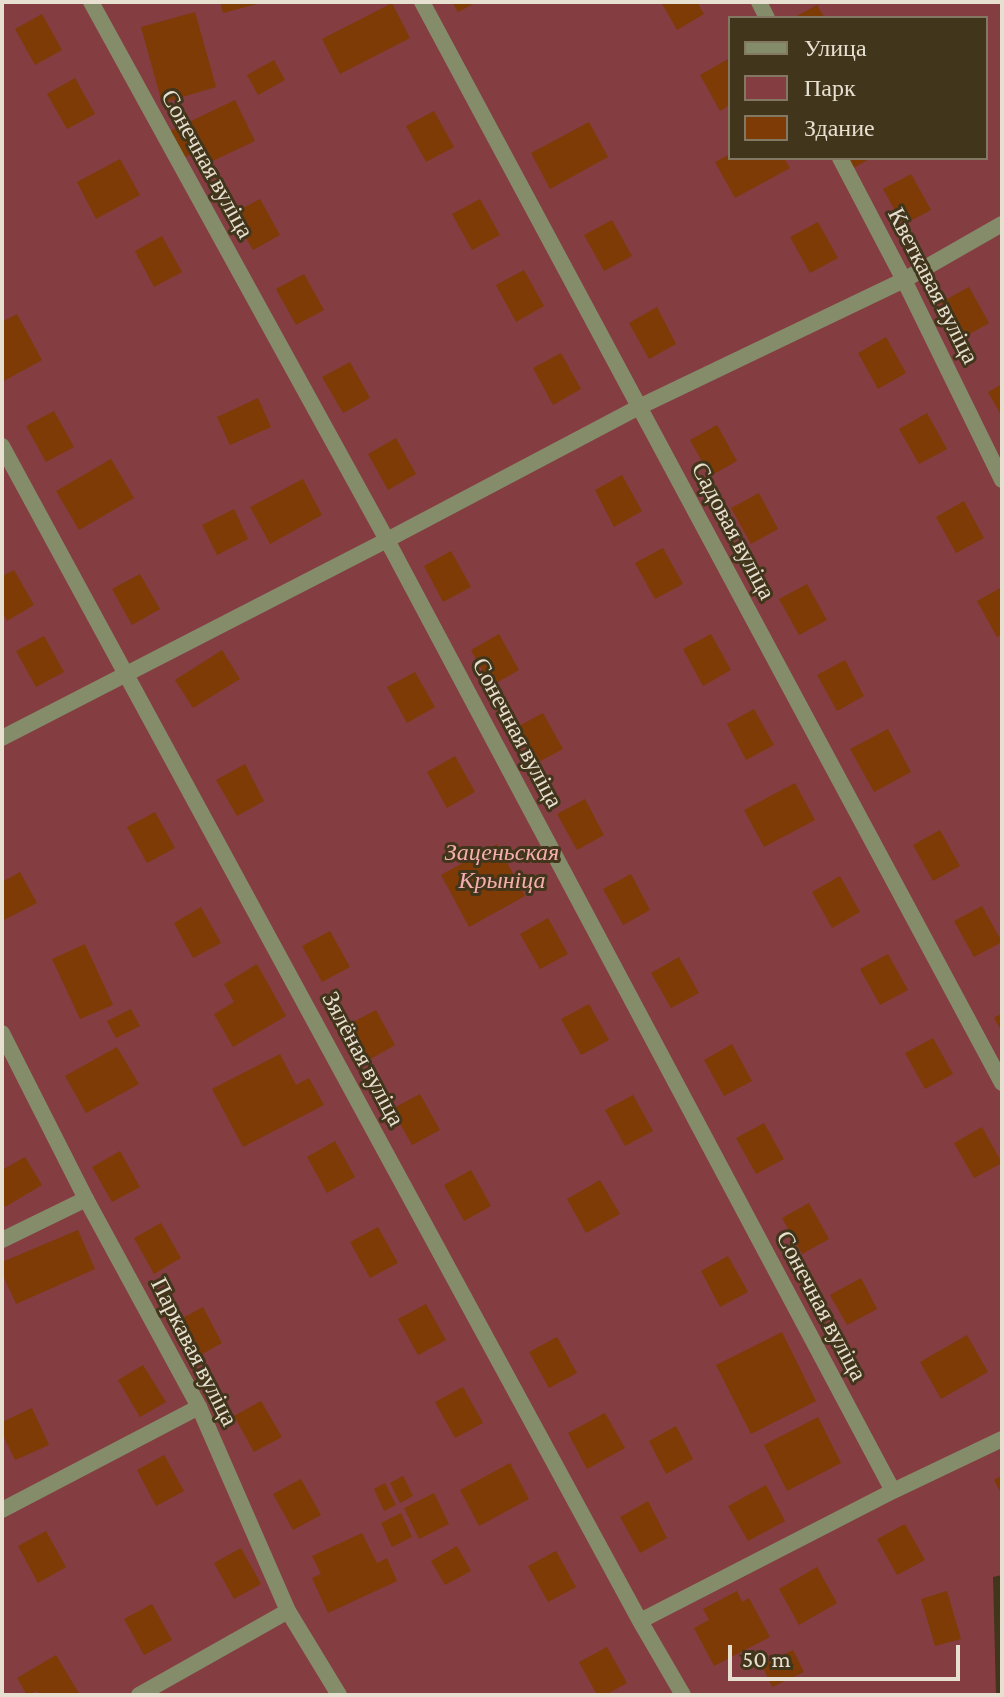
<!DOCTYPE html>
<html>
<head>
<meta charset="utf-8">
<style>
  body { margin:0 }
  #map { position:relative; width:1004px; height:1697px; overflow:hidden; background:#41351b; font-family:"Crimson Pro",serif }
  canvas { display:block }
  .frame { position:absolute; inset:0; border:4px solid #e7dfd0; pointer-events:none }
  .legend { position:absolute; left:728px; top:16px; width:260px; height:144px; box-sizing:border-box; background:#41351b; border:2px solid #837963; margin:0; padding:10px 14px; list-style:none; font-size:24px; color:#e7dfd0 }
  .legend li { display:flex; align-items:center; gap:16px; height:40px }
  .legend b { width:40px; border:2px solid #837963 }
  .scale { position:absolute; left:728px; top:1645px; width:232px; height:36px; box-sizing:border-box; border:4px solid #e7dfd0; border-top:0; padding-left:10px; font-size:24px; line-height:28px; white-space:nowrap; color:#e7dfd0; -webkit-text-stroke:6px #41351b; paint-order:stroke }
</style>
</head>
<body>
<div id="map">
<canvas width="1004" height="1697"></canvas>
<div class="frame"></div>
<ul class="legend">
<li><b style="height:10px;background:#858c6a"></b>Улица</li>
<li><b style="height:22px;background:#843d41"></b>Парк</li>
<li><b style="height:22px;background:#7e3b06"></b>Здание</li>
</ul>
<div class="scale">50 m</div>
</div>
<script>
const ctx = document.querySelector('canvas').getContext('2d');
ctx.lineJoin = 'round';
function fill(path, color) {
  ctx.fillStyle = color;
  ctx.fill(path, 'evenodd');
}
function trace(path, color, width, dash) {
  ctx.strokeStyle = color;
  ctx.lineWidth = width;
  ctx.lineCap = dash ? 'butt' : 'round';
  ctx.setLineDash(dash || []);
  ctx.stroke(path);
}
function write(font, color, halo, rows, align = 'center') {
  ctx.font = font + ' "Crimson Pro",serif';
  ctx.lineWidth = 6;
  ctx.setLineDash([]);
  ctx.textBaseline = 'middle';
  ctx.strokeStyle = halo;
  ctx.fillStyle = color;
  for (const [text, x, y, turn = 0] of rows) {
    ctx.save();
    ctx.translate(x, y);
    ctx.rotate((+turn || 0) * Math.PI / 180);
    ctx.textAlign = isNaN(turn) ? turn : align;
    if (halo) ctx.strokeText(text, 0, 0);
    ctx.fillText(text, 0, 0);
    ctx.restore();
  }
}
fill(new Path2D(`
  M2,2H1002V1575L993,1577L996,1695H2ZM730,18H986V158H730Z`), '#843d41');
fill(new Path2D(`
  M220,2H261V3L223,13Z
  M452,2H477L458,12Z
  M661,2H697L704,14L677,30Z
  M392,3L410,38L340,74L322,39Z
  M817,5L825,18H793Z
  M195,12L216,87L162,103L141,27Z
  M42,14L62,50L35,65L15,29Z
  M728,59L730,105L720,111L700,75Z
  M274,60L285,80L258,95L247,75Z
  M75,78L95,114L67,129L47,94Z
  M235,100L255,141L206,164L200,150L184,158L170,131Z
  M434,111L454,147L426,162L406,126Z
  M589,122L608,157L550,189L531,153Z
  M730,154V158H784L790,168L735,198L715,162Z
  M843,158H871L850,170Z
  M120,159L140,195L96,219L77,182Z
  M911,174L931,210L903,225L883,189Z
  M260,199L280,235L253,250L232,214Z
  M480,199L500,235L472,250L452,214Z
  M612,220L632,256L604,271L584,235Z
  M818,222L838,258L810,273L790,237Z
  M162,236L182,272L154,287L135,251Z
  M524,270L544,306L516,322L496,285Z
  M304,274L324,310L296,325L276,289Z
  M969,287L989,323L961,339L941,302Z
  M657,307L676,344L649,359L629,323Z
  M17,314L42,360L2,382V322Z
  M886,337L906,373L878,389L858,353Z
  M561,353L581,389L553,405L533,368Z
  M350,362L370,398L343,413L322,377Z
  M1002,384V417L988,392Z
  M258,398L271,427L230,445L217,417Z
  M54,411L74,447L46,462L26,426Z
  M927,413L947,449L919,464L899,429Z
  M717,425L737,461L710,476L690,440Z
  M396,438L416,474L388,490L368,454Z
  M111,459L134,498L79,530L56,491Z
  M622,475L642,511L614,527L595,490Z
  M303,479L322,515L270,544L250,507Z
  M759,493L778,529L751,544L731,508Z
  M964,501L984,538L956,553L936,517Z
  M234,509L248,539L217,555L202,525Z
  M663,548L683,584L655,599L635,563Z
  M451,551L471,587L443,602L424,566Z
  M14,570L34,605L7,621L2,612V576Z
  M140,574L160,609L132,625L112,589Z
  M807,584L827,620L799,635L779,599Z
  M1002,587V634L997,637L977,601Z
  M499,634L519,670L491,686L471,650Z
  M711,634L731,670L703,686L683,649Z
  M44,636L64,672L36,687L16,651Z
  M222,650L240,679L193,708L175,680Z
  M845,660L864,696L837,711L817,675Z
  M415,672L435,707L407,723L387,687Z
  M754,709L774,745L746,760L727,724Z
  M543,713L563,749L535,764L515,728Z
  M888,729L911,772L874,792L850,749Z
  M455,756L475,792L447,808L427,772Z
  M245,764L264,801L237,816L216,780Z
  M795,783L815,820L764,847L744,810Z
  M585,799L604,835L577,850L557,814Z
  M155,812L175,848L147,863L127,827Z
  M940,830L960,866L933,881L913,845Z
  M497,844L525,896L469,927L441,875Z
  M20,872L37,903L2,921V882Z
  M631,874L650,910L623,925L603,889Z
  M840,876L860,912L832,928L812,892Z
  M982,906L1002,942L974,957L954,921Z
  M201,907L221,943L193,958L174,923Z
  M548,918L568,954L540,969L520,934Z
  M330,931L350,967L322,982L302,946Z
  M85,944L113,1005L80,1019L52,959Z
  M888,954L908,990L880,1005L860,969Z
  M679,957L699,993L671,1008L651,973Z
  M257,964L286,1016L233,1047L214,1014L234,1002L224,984Z
  M589,1004L609,1040L581,1055L561,1019Z
  M131,1009L140,1026L116,1038L107,1021Z
  M376,1010L395,1045L367,1061L347,1025Z
  M1002,1013V1032L994,1018Z
  M933,1038L953,1074L925,1089L905,1053Z
  M732,1044L752,1081L724,1096L704,1060Z
  M117,1047L139,1084L86,1113L65,1076Z
  M280,1054L296,1085L309,1078L324,1105L243,1147L212,1089Z
  M420,1094L440,1130L412,1145L392,1109Z
  M633,1095L653,1131L625,1146L605,1110Z
  M764,1123L784,1159L756,1174L736,1138Z
  M982,1127L1002,1163L974,1178L954,1143Z
  M335,1141L355,1177L327,1193L307,1157Z
  M120,1151L140,1187L112,1202L92,1167Z
  M25,1157L42,1185L5,1207L2,1201V1170Z
  M471,1170L491,1206L464,1221L444,1185Z
  M600,1180L620,1214L586,1233L567,1199Z
  M809,1203L829,1239L802,1254L782,1218Z
  M161,1223L181,1258L154,1274L134,1238Z
  M378,1227L398,1263L370,1278L350,1242Z
  M78,1230L95,1269L16,1304L2,1273V1262Z
  M728,1256L748,1292L720,1307L701,1271Z
  M861,1278L877,1309L847,1325L830,1295Z
  M426,1304L446,1340L418,1355L398,1319Z
  M203,1307L222,1343L195,1358L175,1322Z
  M782,1332L816,1401L751,1434L716,1365Z
  M967,1335L988,1372L941,1399L920,1362Z
  M557,1337L577,1373L549,1388L529,1352Z
  M143,1365L166,1402L140,1417L118,1380Z
  M463,1387L483,1423L455,1438L435,1402Z
  M261,1401L282,1437L254,1452L234,1416Z
  M32,1408L49,1445L15,1460L2,1433V1422Z
  M605,1413L625,1448L587,1469L568,1433Z
  M818,1417L841,1463L787,1491L764,1445Z
  M676,1426L693,1459L666,1474L649,1441Z
  M164,1455L184,1491L156,1506L137,1470Z
  M510,1463L529,1499L479,1526L460,1490Z
  M1002,1475V1495L994,1480Z
  M403,1476L413,1496L400,1503L390,1483Z
  M301,1479L321,1515L293,1530L273,1494Z
  M385,1483L396,1505L384,1511L374,1489Z
  M766,1485L785,1521L748,1541L728,1506Z
  M434,1493L449,1524L419,1539L404,1508Z
  M648,1501L667,1538L640,1553L620,1517Z
  M401,1513L412,1537L392,1547L381,1523Z
  M905,1524L925,1560L897,1575L877,1539Z
  M46,1531L66,1567L38,1583L18,1546Z
  M362,1533L377,1563L387,1558L397,1581L328,1613L312,1578L321,1574L312,1556Z
  M457,1546L471,1571L445,1585L431,1561Z
  M241,1548L261,1584L234,1599L214,1563Z
  M556,1551L576,1587L548,1602L528,1566Z
  M817,1567L837,1603L799,1625L779,1589Z
  M737,1591L742,1602L749,1598L770,1637L714,1666L694,1628L709,1620L703,1609Z
  M947,1591L961,1639L935,1646L921,1599Z
  M152,1604L172,1640L144,1655L124,1619Z
  M607,1647L627,1683L605,1695H597L579,1662Z
  M793,1650L804,1672L772,1687L762,1665Z
  M56,1655L80,1695H40L37,1691L27,1695L17,1678Z`), '#7e3b06');
trace(new Path2D(`
  M2,1240L86,1199
  M2,1510L199,1407
  M139,1695L288,1611`), '#858c6a', 16);
trace(new Path2D(`
  M91,2L387,540L893,1491
  M422,2L1002,1083
  M759,2L767,18
  M840,158L904,280L1002,480
  M2,446L640,1621L683,1695
  M2,738L387,540L639,407L904,280L1002,224
  M2,1033L86,1199L199,1407L288,1611L339,1695
  M640,1621L893,1491L1002,1439`), '#858c6a', 16);
write('24px', '#e7dfd0', '#41351b', [
  ["Сонечная вуліца",207,164,61],
  ["Кветкавая вуліца",933,286,63],
  ["Садовая вуліца",733,531,62],
  ["Сонечная вуліца",517,733,62],
  ["Зялёная вуліца",363,1059,62],
  ["Сонечная вуліца",821,1306,62],
  ["Паркавая вуліца",194,1352,63]
]);
write('italic 24px', '#f5aeaf', '#41351b', [
  ["Заценьская",502,853],
  ["Крыніца",502,881]
]);
</script>
</body>
</html>
